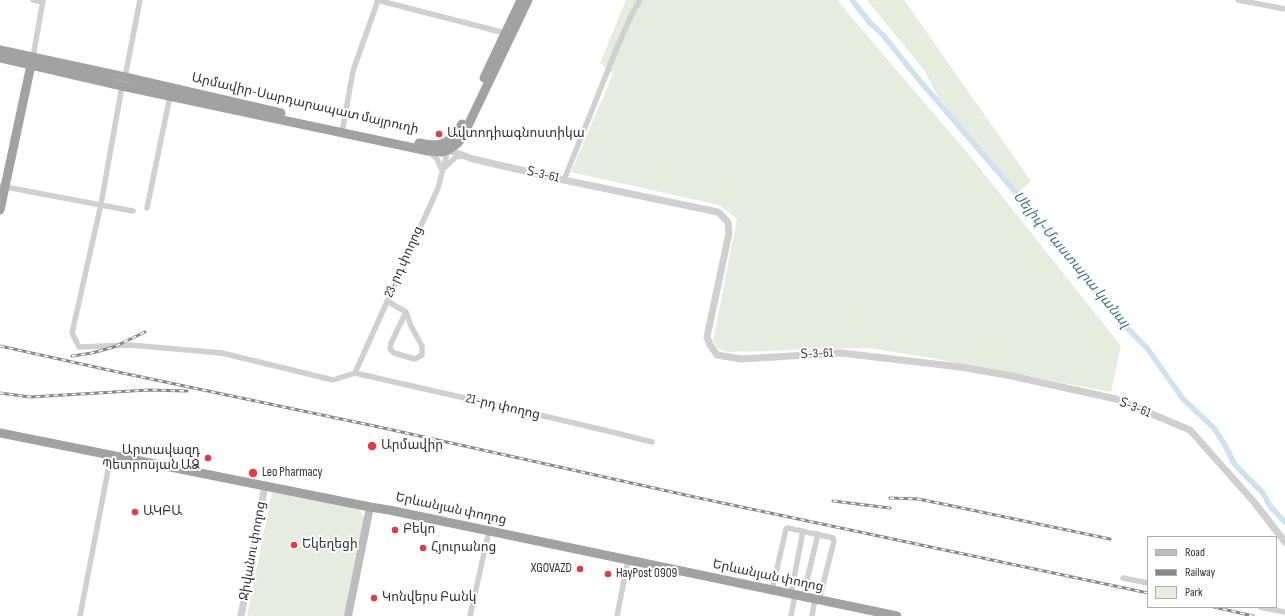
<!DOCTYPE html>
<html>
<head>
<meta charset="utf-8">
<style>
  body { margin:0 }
  #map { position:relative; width:1285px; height:616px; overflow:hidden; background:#fff; font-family:"Sofia Sans Condensed",sans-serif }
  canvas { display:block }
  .legend { position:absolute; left:1147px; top:536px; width:130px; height:72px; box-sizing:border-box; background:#fff; border:1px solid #adadad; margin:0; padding:5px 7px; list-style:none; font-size:12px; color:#333 }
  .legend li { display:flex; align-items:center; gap:8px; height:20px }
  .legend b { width:20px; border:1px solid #adadad }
</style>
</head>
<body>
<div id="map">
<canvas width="1285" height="616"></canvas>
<ul class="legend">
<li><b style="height:5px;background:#bdbdbd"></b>Road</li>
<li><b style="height:5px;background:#888"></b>Railway</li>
<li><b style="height:11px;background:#e6ecdf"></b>Park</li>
</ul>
</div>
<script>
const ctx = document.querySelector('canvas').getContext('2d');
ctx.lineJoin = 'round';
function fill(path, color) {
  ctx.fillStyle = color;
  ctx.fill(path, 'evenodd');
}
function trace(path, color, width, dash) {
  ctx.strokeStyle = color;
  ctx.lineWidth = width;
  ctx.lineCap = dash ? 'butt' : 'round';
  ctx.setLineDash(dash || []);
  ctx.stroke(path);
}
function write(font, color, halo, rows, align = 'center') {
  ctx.font = font + ' "Sofia Sans Condensed","Noto Sans Armenian",sans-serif';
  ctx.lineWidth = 4;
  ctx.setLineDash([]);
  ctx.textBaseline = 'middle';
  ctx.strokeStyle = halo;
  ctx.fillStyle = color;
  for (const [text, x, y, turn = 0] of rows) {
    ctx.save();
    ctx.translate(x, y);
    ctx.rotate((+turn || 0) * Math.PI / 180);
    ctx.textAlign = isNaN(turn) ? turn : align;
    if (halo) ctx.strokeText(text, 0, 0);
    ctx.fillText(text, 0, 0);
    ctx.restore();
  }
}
fill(new Path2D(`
  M626,0H838L852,18L971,157L1121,346L1111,392L926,357L869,348L728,352L717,348L713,341L737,219L719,205L571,172L613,74L600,63Z
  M867,0H904L1031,181L1017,194L938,97L924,70Z
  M272,492L359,508L365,519L346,616H247Z`), '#e6ecdf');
trace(new Path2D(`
  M852,0L870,23L883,35L915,75L1022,200L1118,319L1147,348L1183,399L1214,428L1226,447L1235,465L1263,493L1270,506L1285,522`), '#cfe2ee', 5.5);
trace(new Path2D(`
  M33,0L43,2
  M377,0L505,33
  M1238,0L1285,9
  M33,57L43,0
  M125,77L140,0
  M122,86L101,204L72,333L79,347L130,345L222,353L333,380L355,373
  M343,127L353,71L378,0
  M429,151L437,159L442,170
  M443,169L456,157L463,156
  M564,180L618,45L631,16L640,0
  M0,186L133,211
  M147,208L170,96
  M387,301L406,312L411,326L422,346V355L415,359L394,353L390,349L391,343L406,312
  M355,373C454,396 553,417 652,442
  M355,373L438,188L448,150
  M1123,578L1148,583
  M772,590L786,529L788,528L833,538L834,541L819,600
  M791,594L803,531
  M803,597L818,534
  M1260,607L1285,612
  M80,616L111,455
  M470,616L489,531
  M617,616L628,560
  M791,616L795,595
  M812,616L815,599`), '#d0d0d0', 5.5);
trace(new Path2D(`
  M448,150L473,159L564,180L718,212L728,222L729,233L707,337L710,345L717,355L741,359L841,353L960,367L1007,375L1116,399L1190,430L1254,502L1285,542
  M241,616L265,485`), '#d0d0d0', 7);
trace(new Path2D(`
  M348,616L370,507`), '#bdbdbd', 8);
trace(new Path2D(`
  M0,50L125,77L281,113
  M0,58L122,86L428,151L442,152L448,150L458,143L463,136L528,0
  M484,78L521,0
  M419,143C440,148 451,144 462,124
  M0,210L31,65
  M0,433L370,507L389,510L897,616`), '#a2a2a2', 9);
const rail = new Path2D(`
  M0,346L113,371L379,427L699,498L1148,593
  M72,356L92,353L114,347L145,332
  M0,393L30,397L148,390L187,391
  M890,498L918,499L943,504L1110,539
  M833,501L890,508
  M1214,607L1253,616`);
trace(rail, '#888', 3);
trace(rail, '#fff', 1.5, [4.5]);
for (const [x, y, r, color] of [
  [439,134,4,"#e63946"],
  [372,446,5,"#e63946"],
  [208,458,4,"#e63946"],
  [253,473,5,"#e63946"],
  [135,512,4,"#e63946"],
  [395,530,4,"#e63946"],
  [294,545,4,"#e63946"],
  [423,548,4,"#e63946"],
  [580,569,4,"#e63946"],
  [608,574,4,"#e63946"],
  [374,598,4,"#e63946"]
]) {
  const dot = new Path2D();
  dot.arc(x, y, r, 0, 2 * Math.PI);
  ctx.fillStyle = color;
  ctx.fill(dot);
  trace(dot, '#fff', 1.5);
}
write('13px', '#333', '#fff', [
  ["Արմավիր-Սարդարապատ մայրուղի",305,104,13],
  ["Տ-3-61",543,175,13],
  ["23-րդ փողոց",404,262,-66],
  ["Տ-3-61",817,354,-3],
  ["21-րդ փողոց",503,407,13],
  ["Տ-3-61",1135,408,22],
  ["Երևանյան փողոց",451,509,12],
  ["Ջիվանու փողոց",253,551,-80],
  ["Երևանյան փողոց",768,576,12]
]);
write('13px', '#333', '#fff', [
  ["Ավտոդիագնոստիկա",447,134],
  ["Արմավիր",381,446],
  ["Արտավազդ",200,451,"right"],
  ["Պետրոսյան ԱՁ",200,466,"right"],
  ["Leo Pharmacy",262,473],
  ["ԱԿԲԱ",143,512],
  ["Բեկո",403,530],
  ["Եկեղեցի",302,545],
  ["Հյուրանոց",431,548],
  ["XGOVAZD",572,569,"right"],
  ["HayPost 0909",616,574],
  ["Կոնվերս Բանկ",382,598]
], 'left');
write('italic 14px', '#3f7597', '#fff', [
  ["Սելիվ֊Մաստարա կանալ",1071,260,50]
]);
</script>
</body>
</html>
